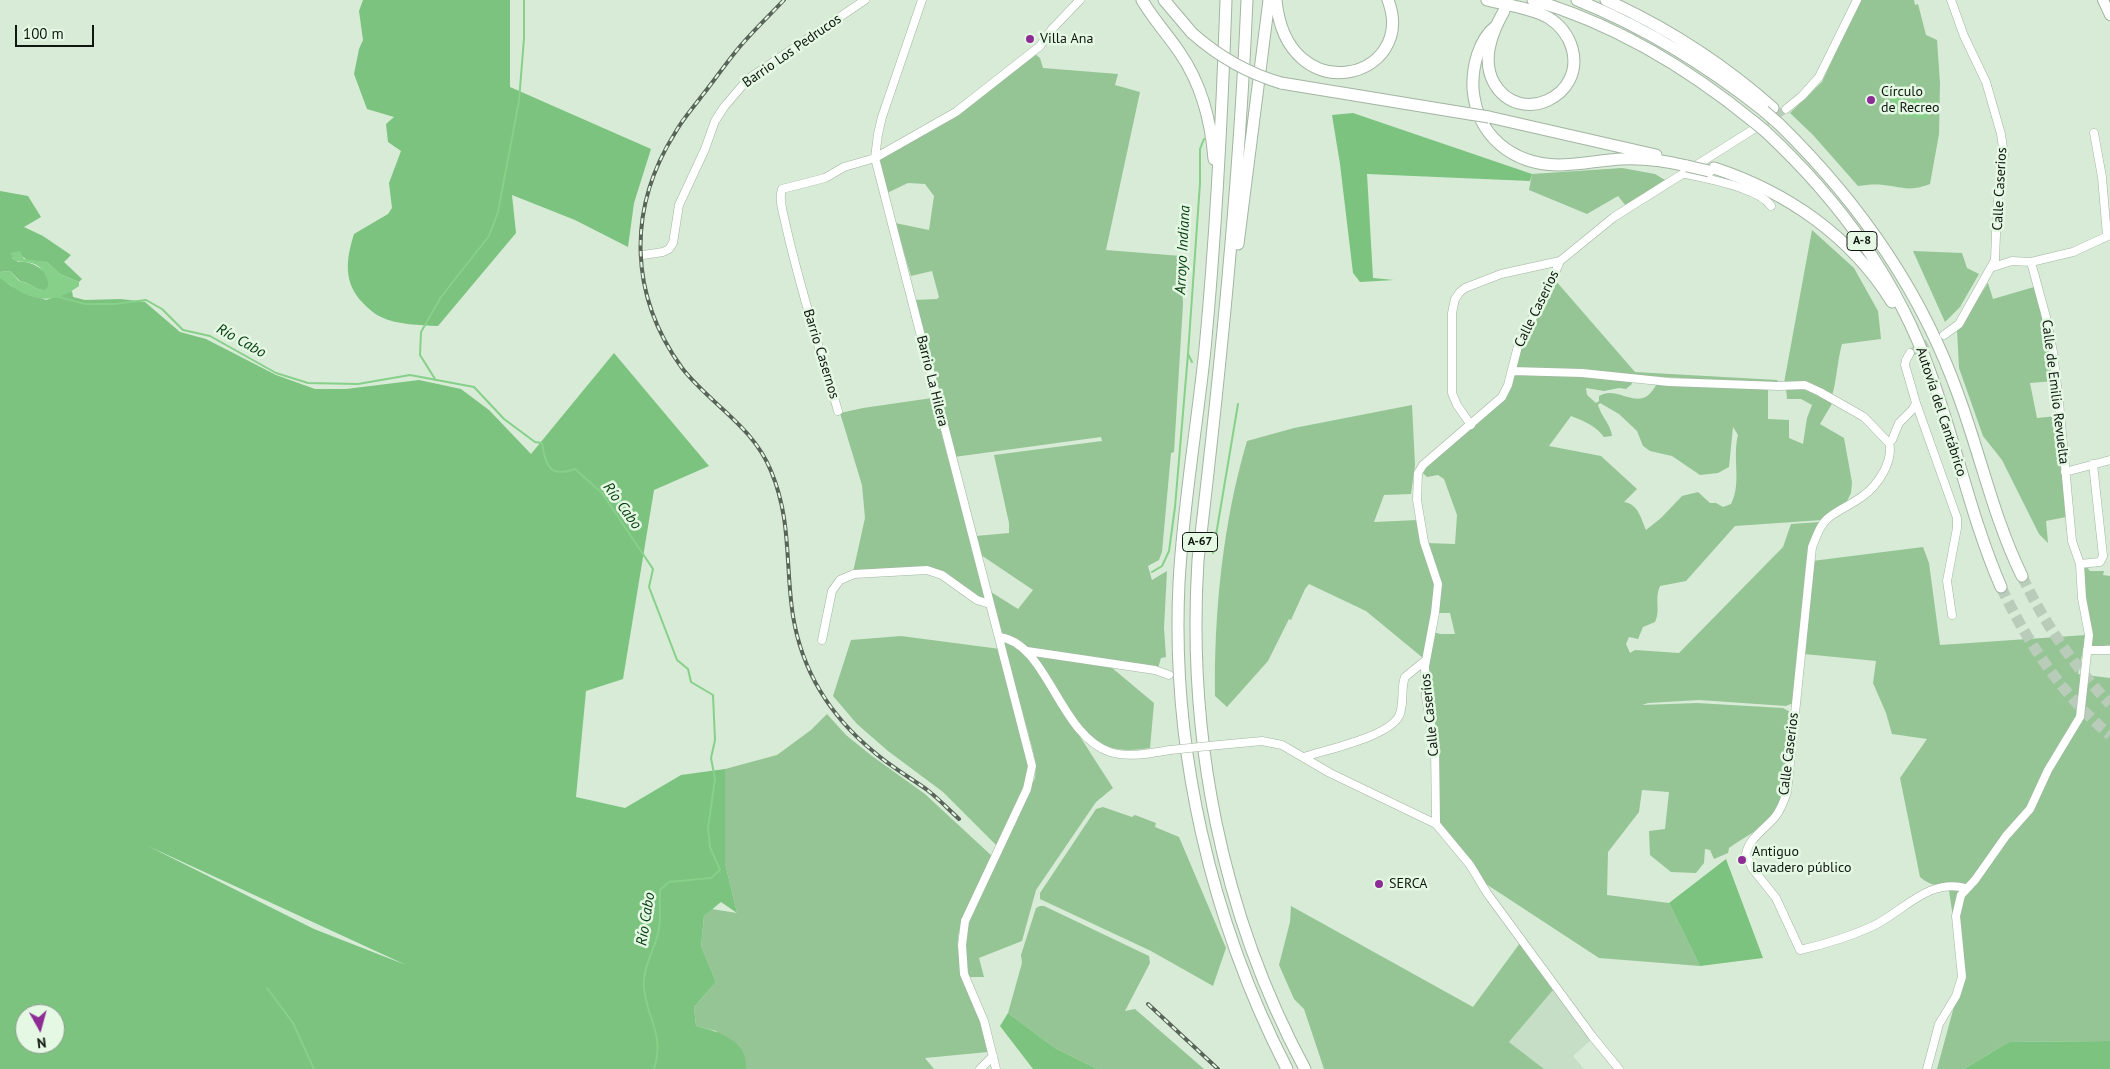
<!DOCTYPE html>
<html>
<head>
<meta charset="utf-8">
<style>
  body { margin:0 }
  #map { position:relative; width:2110px; height:1069px; overflow:hidden; background:#d7ebd7; font-family:"PT Sans",sans-serif }
  canvas { display:block }
  .north { position:absolute; left:15px; top:1004px; width:50px; height:50px; box-sizing:border-box; background:#e4f8e4; border:1px solid #8f9e8f; border-radius:50%; rotate:173deg; font-size:14px; font-weight:700; line-height:20px; text-align:center; color:#101710 }
  .north::after { content:''; display:block; margin:auto; width:18px; height:22px; background:#8d2c94; clip-path:polygon(50% 0,100% 100%,50% 72%,0 100%) }
  .scale { position:absolute; left:15px; top:25px; width:79px; height:22px; box-sizing:border-box; border:2px solid #101710; border-top:0; padding-left:6px; font-size:15px; line-height:18px; white-space:nowrap; color:#101710; -webkit-text-stroke:4px #e4f8e4; paint-order:stroke }
</style>
</head>
<body>
<div id="map">
<canvas width="2110" height="1069"></canvas>
<div class="north">N</div>
<div class="scale">100 m</div>
</div>
<script>
const ctx = document.querySelector('canvas').getContext('2d');
ctx.lineJoin = 'round';
function fill(path, color) {
  ctx.fillStyle = color;
  ctx.fill(path, 'evenodd');
}
function trace(path, color, width, dash) {
  ctx.strokeStyle = color;
  ctx.lineWidth = width;
  ctx.lineCap = dash ? 'butt' : 'round';
  ctx.setLineDash(dash || []);
  ctx.stroke(path);
}
function write(font, color, halo, rows, align = 'center') {
  ctx.font = font + ' "PT Sans",sans-serif';
  ctx.lineWidth = 5;
  ctx.setLineDash([]);
  ctx.textBaseline = 'middle';
  ctx.strokeStyle = halo;
  ctx.fillStyle = color;
  for (const [text, x, y, turn = 0] of rows) {
    ctx.save();
    ctx.translate(x, y);
    ctx.rotate((+turn || 0) * Math.PI / 180);
    ctx.textAlign = isNaN(turn) ? turn : align;
    if (halo) ctx.strokeText(text, 0, 0);
    ctx.fillText(text, 0, 0);
    ctx.restore();
  }
}
fill(new Path2D(`
  M1553,990L1591,1040L1573,1056L1584,1069H1544L1509,1042Z`), '#c5dec5');
fill(new Path2D(`
  M1860,0H1914L1915,5L1918,4L1926,35L1937,40L1940,83L1939,134L1930,184C1909,192 1903,187 1883,185C1875,184 1866,185 1858,186L1813,135L1790,113L1822,82Z
  M1035,54L1040,58L1043,68L1118,74L1115,85L1140,92L1106,250L1181,256L1183,304L1174,452L1171,453L1162,552L1159,560L1148,566L1152,580L1167,571L1164,628L1166,657L1161,658L1158,668L1030,649L1002,633L991,592L1018,609L1033,590L981,555L976,536L1009,533V523L994,455L1102,441L1101,437L954,457L914,300L937,299L939,297L932,271L911,276L895,223L929,230L934,196L925,184L908,183L887,193L878,160Z
  M1622,168L1655,174L1665,180L1626,206L1618,196L1587,214L1529,190L1532,174Z
  M1812,230L1854,268L1878,311L1881,339L1842,344C1837,362 1837,379 1832,396L1801,381L1784,383Z
  M1913,251L1962,253L1967,268L1979,274L1960,307L1945,322Z
  M1555,280L1635,372L1777,380L1779,384L1515,368L1519,345Z
  M1988,283L1993,299L2034,287L2046,327L2055,381L2030,383L2037,418L2057,416L2066,517L2046,521L2048,543L2039,534L2002,460L1983,436L1959,368L1957,330Z
  M1513,373L1558,374L1631,381L1632,384L1626,389L1619,388L1604,391L1586,388L1587,395L1596,403L1599,401V396C1619,383 1641,417 1657,383L1768,389V419L1789,420V438L1803,444L1807,418L1812,405L1801,399H1787L1786,388L1807,389L1833,402L1820,424L1844,438L1852,482L1851,493L1845,505L1822,520L1735,526L1686,581L1660,586C1654,599 1661,610 1655,622L1643,627L1638,639L1629,637L1626,644L1630,653L1635,650L1679,653L1783,547L1791,524L1820,522L1806,563L1793,703L1786,706L1699,700L1648,703L1642,705L1697,703L1783,708L1792,713C1789,742 1791,794 1772,816C1761,829 1743,838 1729,848L1728,853L1714,859L1710,850L1705,849L1704,863L1696,873L1671,872L1650,855L1649,831L1665,829L1669,792L1642,790L1639,812L1608,852L1607,895L1669,903L1700,966L1599,958L1483,882L1440,824L1438,818L1427,675L1434,632L1440,634H1455L1450,613H1437C1443,582 1436,571 1426,543L1455,544L1457,515L1444,479L1438,475L1427,477L1421,471L1495,408ZM1600,403L1619,414L1637,431L1643,446L1650,451L1672,456L1700,475L1718,473L1729,467L1733,427L1738,435C1732,458 1742,483 1731,504L1723,507L1716,503H1710L1698,492L1682,496L1661,518L1646,530C1641,518 1638,504 1624,502L1637,489L1601,456L1549,446L1571,416C1584,421 1596,426 1604,437L1612,436C1611,425 1601,416 1598,405Z
  M932,398L985,596L984,599H980L939,572H853L865,518L862,485L840,413L863,408Z
  M1412,405L1415,465L1411,494L1384,495L1374,522L1418,520L1422,548L1434,573L1436,594L1423,658L1366,611L1309,584L1305,589L1291,620L1289,619L1268,661L1227,707L1215,696C1214,611 1223,522 1247,441L1294,428Z
  M1923,547L1929,563L1940,645L2086,635L2078,674L2110,678V1041L2009,1042L1964,1069H1937L1962,977L1948,884C1934,886 1930,885 1920,877L1900,778L1927,739L1892,734L1886,713L1873,683L1876,661L1804,654L1812,561Z
  M2086,566L2090,571H2104L2103,575L2110,576V645H2105V647L2092,646L2091,644L2083,567Z
  M901,636L1000,649L1029,763L1027,783L998,847L943,792L888,751L857,724L833,696L851,640Z
  M1003,641L1009,642L1028,656L1113,788L1096,802L1036,890L1022,941L979,958L984,977H969L964,945L967,927L1035,778L1036,765L1032,747Z
  M1033,655L1111,667L1154,703L1150,748C1125,752 1105,751 1085,733Z
  M827,714L846,735L872,756L925,794L993,857C983,879 961,915 958,938C956,965 969,987 977,1011C982,1025 985,1038 988,1052L925,1058L934,1069H746L716,1031L696,1026L694,1007L716,982L701,946L704,916L712,909L737,913L725,863L723,807L725,769L777,755L811,730Z
  M1103,807L1132,817L1135,815L1156,823L1155,827L1179,837L1226,948L1213,986L1151,951L1040,899V893L1096,809Z
  M1040,906H1044L1149,956L1150,963L1125,1011L1135,1009L1204,1069H1097L1055,1048L1008,1013L1022,963L1021,955L1036,908Z
  M1291,906L1473,1007L1520,943L1553,990L1509,1042L1544,1069H1324L1304,1009L1294,999L1279,965L1290,922Z`), '#95c595');
fill(new Path2D(`
  M363,0H510V87L651,149L634,203L628,247L575,220L512,195L516,233L438,326C420,325 398,325 381,317C374,314 368,308 363,303C343,283 346,259 354,234L388,214L392,208L389,183L401,151L388,142L386,124L394,117L367,109L354,74L359,49L363,40L359,11Z
  M1353,113L1532,174L1530,181L1367,174L1373,278L1394,280L1360,282L1353,273L1340,164L1332,115Z
  M0,191L28,196L41,217L24,227L43,236L71,255L64,262L82,279L79,282L60,274L47,262L28,261L22,256L12,258L18,262C32,259 58,276 46,290C35,291 30,282 20,281L10,271L0,272Z
  M0,277L11,286L46,300L72,291L73,297L85,300L121,299L145,302L180,332L206,339L276,375L315,389H346L419,380L461,389L489,410L531,454L614,353L709,466L654,490L623,679L586,691L576,797L625,808L681,775L725,769V863L737,913L721,902L704,916L701,946L716,982L694,1007L696,1026C718,1031 749,1041 746,1069H0ZM148,846L406,965L314,929ZM25,1014H55V1044H25Z
  M1726,859L1763,958L1700,966L1669,903Z
  M1008,1013L1055,1048L1097,1069H1033L1000,1026Z
  M2110,1041V1069H1964L2009,1042Z`), '#7bc37e');
fill(new Path2D(`
  M1890,96L1929,103L1926,119L1887,112Z
  M20,251L24,259L47,262L60,274L79,282V286C50,308 25,299 0,277V272L10,271L19,281C30,282 35,291 46,290C49,286 49,284 47,279C40,261 31,263 15,261L10,253Z`), '#86d089');
trace(new Path2D(`
  M55,296L85,304H115L146,300L162,309L183,330L210,336L276,373L308,383L358,384L410,375L474,387L504,419L535,442L542,443C546,466 549,478 575,469L602,493L653,569L649,587L677,660L688,669L691,682L713,695L715,740L711,758L715,779L708,828L710,847L720,870L711,878L669,882L660,890C659,903 661,916 659,928C656,949 642,966 644,988C647,1020 665,1034 654,1069
  M1192,362L1188,354L1200,183V149L1204,139
  M435,379L420,355L421,332L441,297L489,236L498,212L519,101L524,38V0
  M1213,553L1238,404
  M1152,572L1162,566L1169,551L1175,507L1188,354
  M267,988L293,1023L314,1069`), '#86d089', 2);
trace(new Path2D(`
  M1756,128L1786,109
  M1910,353L1938,338`), '#b9cbb9', 8, [8, 4]);
trace(new Path2D(`
  M2022,576C2044,623 2074,666 2110,704
  M2001,587C2027,642 2063,696 2110,735`), '#b9cbb9', 11, [11, 5.5]);
const minor = new Path2D(`
  M922,0L882,117L878,134L875,158L1032,766L1027,789L965,921L962,945L964,974L984,1021L996,1069
  M1786,109L1802,96L1819,77L1857,0
  M2094,133L2102,177L2107,236
  M1685,174C1706,178 1759,188 1771,206
  M643,255L663,252L669,249L673,243L679,205L705,149L715,121L724,107L748,79L865,0
  M1993,267L2012,261L2031,262
  M1944,335L1959,324L1995,260L1997,208L2004,155L2001,134L1986,82L1964,36L1951,0
  M1512,371L1582,373L1669,382L1779,386L1805,385L1820,392L1864,417L1888,442L1892,440L1899,423L1913,409L1916,403L1905,365L1906,360L1910,353
  M1916,403L1957,518V528L1947,581L1952,615
  M838,411C820,350 800,289 786,226C784,215 778,200 782,189L825,178L844,167L875,158L956,112L1040,46L1052,29L1080,0
  M1471,425L1457,405L1452,393V313L1455,299L1460,292L1465,288L1501,274L1560,261L1614,217L1754,129
  M1889,442C1894,461 1878,485 1863,496C1851,505 1837,510 1827,519C1819,526 1816,538 1812,547L1787,792C1784,801 1781,810 1775,817C1765,829 1749,838 1746,854L1752,868L1776,898L1800,950C1826,944 1849,937 1873,926C1904,911 1928,878 1966,888
  M2065,472L2110,460
  M2080,564L2100,562L2103,556L2093,464
  M999,637C1047,642 1059,735 1110,752C1129,758 1151,753 1170,750
  M822,640L832,591L840,580L854,574L927,570L942,575L977,600L990,604
  M2087,650H2110
  M1027,651L1155,670L1169,675
  M1219,745L1262,741L1282,745L1330,773L1436,824L1470,865L1487,893L1592,1036L1619,1069
  M1304,757C1328,749 1388,737 1399,716C1405,703 1400,690 1405,677L1426,660
  M1436,824L1435,748L1426,697L1425,666L1435,613L1438,584L1424,542L1417,500L1418,473L1423,465L1502,397L1508,385L1519,342L1547,292L1560,261
  M980,1069L993,1056
  M1927,1069L1939,1024L1956,996L1962,977L1956,916L1961,895L1975,880L2006,836L2030,809L2048,770L2080,717L2089,635L2082,598L2080,564L2072,541L2059,402L2053,352L2046,317L2031,262L2073,252L2110,235`);
const major = new Path2D(`
  M2103,0L2110,15`);
const highway = new Path2D(`
  M1142,0C1153,19 1168,35 1180,53C1202,85 1211,121 1214,159
  M1164,0L1192,33
  M1226,0C1222,117 1216,233 1205,349C1197,427 1183,505 1179,583C1171,749 1211,921 1287,1069
  M1247,0C1239,187 1220,373 1198,560C1187,736 1221,913 1305,1069
  M1276,0C1287,113 1418,79 1388,0
  M1487,0C1506,5 1532,8 1549,18C1560,25 1568,35 1572,48C1586,97 1519,127 1494,83C1481,60 1492,32 1504,11
  M1533,0C1615,24 1688,68 1754,122
  M1577,0C1646,28 1706,65 1764,111
  M1606,0C1668,28 1722,63 1773,108
  M1496,26C1478,40 1472,68 1473,89C1477,136 1512,164 1558,165C1579,165 1601,160 1622,159C1644,158 1666,161 1687,166
  M1281,83L1470,114
  M1489,117L1656,155
  M1779,124C1859,202 1922,292 1959,397C1981,457 1994,519 2022,576
  M1765,131C1837,198 1897,279 1930,372C1956,443 1971,518 2001,587
  M1714,168C1787,192 1851,236 1892,302
  M1238,244L1269,0`);
trace(minor, '#a2b5a2', 9);
trace(major, '#a2b5a2', 12);
trace(highway, '#a2b5a2', 13);
trace(minor, '#fff', 8);
trace(major, '#fff', 10);
trace(highway, '#fff', 11);
const rail = new Path2D(`
  M784,0C768,17 751,33 737,50C724,66 713,82 701,97C692,109 682,120 675,133C627,209 629,295 682,368C710,404 753,426 771,471C792,521 785,565 793,616C802,671 831,717 874,752C890,766 909,777 926,789C938,798 948,809 959,819
  M1148,1004L1218,1069`);
trace(rail, '#586458', 4);
trace(rail, '#e4f8e4', 2, [5.5]);
const minorBridge = new Path2D(`
  M1170,750L1219,745`);
const highwayBridge = new Path2D(`
  M1192,33C1219,57 1247,73 1281,83
  M1764,111L1779,124
  M1470,114L1489,117
  M1754,122L1765,131
  M1687,166L1709,171`);
trace(minorBridge, '#a2b5a2', 9, []);
trace(highwayBridge, '#a2b5a2', 13, []);
trace(minorBridge, '#fff', 8);
trace(highwayBridge, '#fff', 11);
for (const [x, y, r, color] of [
  [1030,39,5,"#8d2c94"],
  [1871,100,5,"#8d2c94"],
  [1742,860,5,"#8d2c94"],
  [1379,884,5,"#8d2c94"]
]) {
  const dot = new Path2D();
  dot.arc(x, y, r, 0, 2 * Math.PI);
  ctx.fillStyle = color;
  ctx.fill(dot);
  trace(dot, '#e4f8e4', 2);
}
for (const [x, y, w] of [
  [1862,241,30],
  [1200,542,35]
]) {
  const box = new Path2D();
  box.roundRect(x - w / 2, y - 9.5, w, 19, 4);
  ctx.fillStyle = '#e4f8e4';
  ctx.fill(box);
  trace(box, '#101710', 1);
}
write('bold 12px', '#101710', null, [
  ["A-8",1862,241],
  ["A-67",1200,542]
]);
write('14px', '#101710', '#e4f8e4', [
  ["Villa Ana",1040,39],
  ["Círculo",1881,92],
  ["de Recreo",1881,108],
  ["Antiguo",1752,852],
  ["lavadero público",1752,868],
  ["SERCA",1389,884]
], 'left');
write('14px', '#101710', '#e4f8e4', [
  ["Barrio Los Pedrucos",792,51,-35],
  ["Calle Caserios",2000,189,-87],
  ["Calle Caserios",1537,309,-64],
  ["Barrio Casernos",821,354,73],
  ["Barrio La Hilera",932,381,76],
  ["Calle de Emilio Revuelta",2055,392,83],
  ["Autovía del Cantábrico",1941,412,72],
  ["Calle Caseríos",1430,715,-96],
  ["Calle Caserios",1789,754,-83]
]);
write('italic 15px', '#043b0d', '#e4f8e4', [
  ["Arroyo Indiana",1183,250,-87],
  ["Río Cabo",241,341,29],
  ["Río Cabo",622,506,54],
  ["Río Cabo",646,919,-81]
]);
</script>
</body>
</html>
